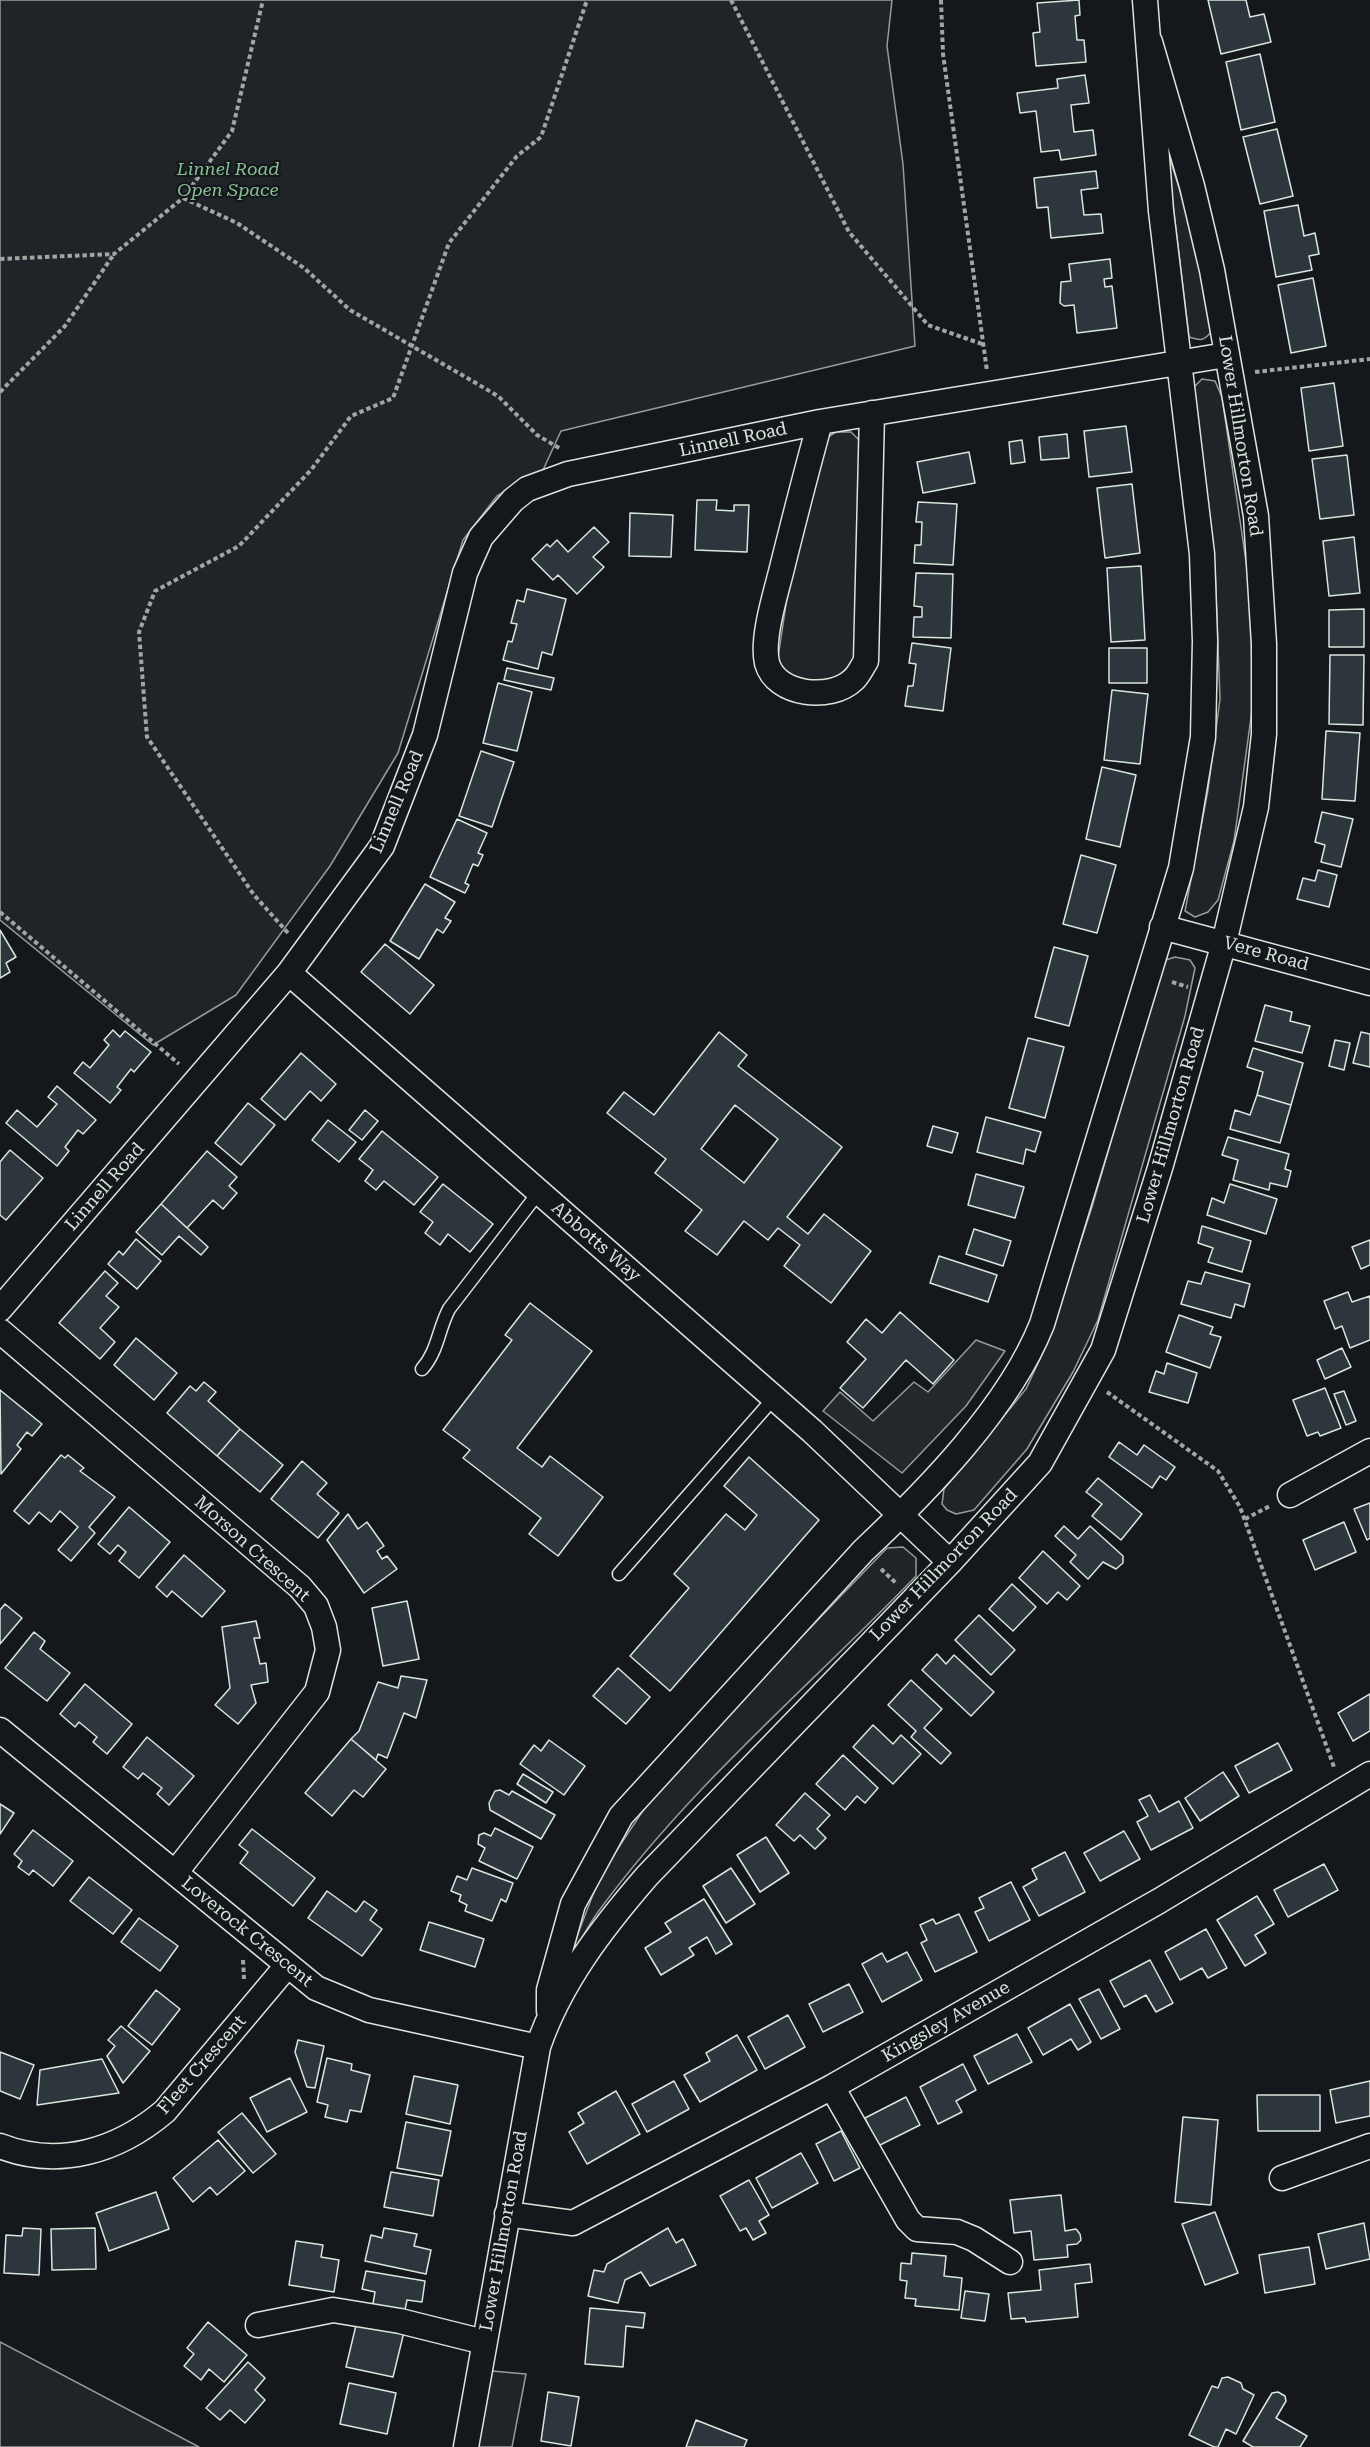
<!DOCTYPE html>
<html>
<head>
<meta charset="utf-8">
<style>
  body { margin:0 }
  canvas { display:block; background:#14181c }
</style>
</head>
<body>
<canvas width="1370" height="2447"></canvas>
<script>
const ctx = document.querySelector('canvas').getContext('2d');
ctx.lineJoin = 'round';
function fill(path, color) {
  ctx.fillStyle = color;
  ctx.fill(path, 'evenodd');
}
function trace(path, color, width, dash) {
  ctx.strokeStyle = color;
  ctx.lineWidth = width;
  ctx.lineCap = dash ? 'butt' : 'round';
  ctx.setLineDash(dash || []);
  ctx.stroke(path);
}
function write(font, color, halo, rows, align = 'center') {
  ctx.font = font + ' "Roboto Serif",serif';
  ctx.lineWidth = 4.5;
  ctx.setLineDash([]);
  ctx.textBaseline = 'middle';
  ctx.strokeStyle = halo;
  ctx.fillStyle = color;
  for (const [text, x, y, turn = 0] of rows) {
    ctx.save();
    ctx.translate(x, y);
    ctx.rotate((+turn || 0) * Math.PI / 180);
    ctx.textAlign = isNaN(turn) ? turn : align;
    if (halo) ctx.strokeText(text, 0, 0);
    ctx.fillText(text, 0, 0);
    ctx.restore();
  }
}
const green = new Path2D(`
  M0,0H892L887,46L903,164L915,346L561,431L543,470L497,496L463,540L398,753L330,866L236,995L153,1045L0,920Z
  M1166,146L1191,226L1212,331C1204,341 1201,341 1189,337Z
  M1202,379L1215,381L1222,397L1250,589L1253,703L1234,841L1218,900L1208,912L1195,917L1185,911L1208,790L1220,699L1215,567L1192,389Z
  M836,432H851L859,440L856,658C830,688 822,688 786,675L778,658L791,571L823,440Z
  M1175,957L1190,960L1195,968L1185,1016L1098,1320L1073,1372L1027,1449L974,1510L956,1514L947,1510L942,1504L944,1489L1026,1389L1047,1344L1092,1207L1163,961Z
  M903,1547L916,1558V1576C809,1687 689,1787 598,1912C583,1933 572,1957 560,1980L601,1874L646,1806L736,1705L887,1548Z
  M0,2342L199,2447H0Z
  M492,2371L526,2374L512,2447H478Z`);
fill(green, '#202428');
trace(green, '#939e99', 1.5);
const parking = new Path2D(`
  M976,1340L1005,1351L966,1406L902,1473L823,1411L840,1392L873,1421L914,1382L928,1392Z`);
fill(parking, '#24282b');
trace(parking, '#939e99', 1.5);
const building = new Path2D(`
  M1079,0L1080,15L1075,16L1077,40H1084L1086,62L1036,66L1033,33L1040,32L1037,3Z
  M1208,0H1246L1250,17L1264,14L1271,42L1221,54Z
  M1260,54L1275,122L1241,130L1226,62Z
  M1085,75L1089,103L1071,105L1074,132L1093,130L1096,155L1061,160L1059,150L1041,152L1036,111L1020,113L1017,93L1058,88L1057,79Z
  M1277,129L1293,196L1260,204L1243,137Z
  M1096,171L1098,188L1081,190L1084,215L1101,214L1103,233L1051,238L1048,207L1037,208L1034,178Z
  M1298,205L1304,236L1315,233L1319,254L1309,256L1312,270L1276,277L1264,211Z
  M1110,259L1112,278L1104,279L1105,287L1112,286L1117,328L1077,333L1074,305L1064,306L1060,303L1061,282L1071,281L1069,264Z
  M1313,278L1326,346L1291,353L1278,285Z
  M1334,383L1343,446L1309,451L1301,388Z
  M1126,426L1132,472L1089,477L1084,431Z
  M1067,434L1069,458L1041,460L1039,437Z
  M1022,440L1025,462L1011,464L1009,442Z
  M969,452L975,483L923,493L917,462Z
  M1347,455L1354,515L1320,519L1312,459Z
  M1132,484L1140,553L1105,558L1097,488Z
  M697,500H717L716,510L734,511V505H749L747,552L695,550Z
  M918,502L957,504L953,565L914,563L915,545H921L922,522H916Z
  M630,513L673,515L671,557L629,556Z
  M594,527L609,542L593,557L604,567L577,594L558,575L553,580L532,559L547,544L550,547L557,540L568,552Z
  M1354,537L1360,593L1329,596L1323,541Z
  M1141,566L1145,640L1111,642L1107,568Z
  M916,573L953,574L951,638L913,637L914,617H922V607L914,606Z
  M527,589L566,599L552,655L542,652L538,669L503,660L508,641L512,642L517,624L511,623L517,600L524,602Z
  M1364,609V647H1329V610Z
  M912,643L951,648L943,711L905,706L908,686H913L916,664L909,663Z
  M1109,648H1147V683H1109Z
  M1330,655H1364L1363,725L1329,724Z
  M507,668L554,678L551,690L504,680Z
  M498,683L532,692L517,751L483,743Z
  M1112,690L1148,694L1140,764L1104,760Z
  M1326,731L1360,733L1355,801L1322,799Z
  M481,751L514,762L492,827L459,816Z
  M1102,767L1136,775L1120,847L1086,839Z
  M1322,812L1353,819L1341,867L1321,862L1325,845L1315,842Z
  M457,819L487,833L478,853L483,855L478,866L473,864L465,883L469,885L465,893L430,877Z
  M1081,855L1116,865L1097,933L1063,924Z
  M1318,870L1337,875L1329,907L1297,899L1303,878L1315,881Z
  M425,884L455,902L445,918L451,921L443,933L437,929L419,959L390,941Z
  M0,930L16,957L6,963L10,972L0,978Z
  M385,944L434,985L410,1014L361,972Z
  M1054,947L1088,956L1069,1026L1035,1017Z
  M1265,1005L1292,1012L1290,1021L1310,1026L1302,1053L1255,1041Z
  M113,1030L120,1037L125,1031L151,1052L134,1072L131,1069L117,1087L121,1090L110,1103L74,1073L83,1062L90,1068L109,1045L104,1040Z
  M719,1032L747,1055L738,1066L842,1147L787,1217L808,1234L824,1214L871,1251L831,1303L784,1266L800,1245L778,1228L768,1240L744,1221L717,1255L685,1231L702,1210L655,1173L666,1159L607,1113L624,1092L654,1115ZM735,1105L778,1139L744,1183L701,1149Z
  M1361,1032L1370,1034V1067L1353,1063Z
  M1028,1038L1064,1047L1045,1118L1009,1108Z
  M1335,1040L1350,1043L1344,1070L1329,1066Z
  M1253,1048L1303,1063L1291,1105L1257,1095L1263,1072L1247,1067Z
  M301,1053L336,1084L321,1101L310,1091L285,1120L261,1099Z
  M57,1086L96,1120L83,1134L78,1130L65,1147L69,1151L57,1166L6,1123L17,1110L37,1127L57,1104L48,1097Z
  M1257,1095L1291,1105L1280,1143L1230,1129L1235,1110L1250,1115Z
  M248,1103L275,1125L241,1165L215,1143Z
  M365,1110L378,1121L362,1140L349,1130Z
  M986,1117L1041,1132L1035,1152L1026,1149L1023,1164L977,1152Z
  M328,1120L356,1142L339,1162L312,1140Z
  M933,1126L958,1133L952,1153L927,1146Z
  M382,1131L438,1177L414,1205L384,1181L376,1190L365,1181L373,1170L359,1159Z
  M1228,1137L1289,1154L1285,1169L1291,1171L1287,1187L1270,1183L1269,1190L1233,1180L1238,1160L1222,1155Z
  M10,1150L43,1178L6,1220L0,1215V1162Z
  M207,1151L237,1177L229,1186L237,1193L223,1209L213,1200L187,1228L161,1204Z
  M976,1174L1024,1187L1015,1218L968,1205Z
  M443,1184L493,1224L470,1252L448,1234L440,1245L425,1233L433,1222L420,1212Z
  M1230,1184L1277,1199L1266,1234L1207,1215L1212,1198L1224,1203Z
  M161,1204L208,1247L201,1255L179,1236L162,1255L136,1232Z
  M1202,1226L1251,1241L1242,1272L1208,1262L1213,1248L1198,1243Z
  M974,1229L1011,1241L1003,1266L966,1254Z
  M136,1239L161,1261L137,1289L108,1264L119,1251L123,1255Z
  M1370,1240V1265L1361,1269L1352,1247Z
  M939,1256L997,1275L988,1302L930,1283Z
  M105,1271L118,1283L106,1296L119,1307L100,1328L115,1342L100,1359L59,1323Z
  M1205,1272L1250,1284L1244,1307L1235,1304L1231,1318L1181,1304L1188,1281L1201,1284Z
  M1348,1292L1352,1302L1370,1296V1340L1350,1348L1342,1326L1335,1329L1324,1301Z
  M530,1303L592,1351L517,1448L542,1467L550,1456L603,1497L558,1556L529,1534L541,1518L463,1458L470,1450L443,1430L512,1340L505,1335Z
  M900,1312L954,1360L933,1384L906,1360L863,1408L840,1388L866,1359L847,1342L866,1319L882,1333Z
  M1179,1315L1213,1327L1210,1334L1221,1337L1210,1368L1166,1352Z
  M136,1338L177,1373L154,1400L114,1365Z
  M1342,1348L1351,1367L1325,1379L1317,1360Z
  M1167,1363L1197,1373L1188,1403L1149,1392L1156,1371L1164,1374Z
  M204,1382L216,1392L208,1401L240,1429L217,1456L167,1413L190,1386L196,1391Z
  M1325,1388L1341,1428L1320,1436L1318,1432L1307,1436L1293,1400Z
  M0,1390L42,1424L32,1436L27,1432L17,1445L21,1449L1,1474Z
  M1344,1391L1356,1421L1346,1425L1334,1394Z
  M240,1429L283,1465L260,1492L217,1456Z
  M1119,1442L1137,1455L1144,1445L1175,1467L1166,1480L1160,1476L1152,1488L1109,1457Z
  M61,1455L65,1458L68,1455L84,1468L80,1471L115,1497L89,1527L95,1533L71,1561L58,1550L78,1527L60,1511L51,1522L39,1512L29,1524L14,1511Z
  M749,1457L819,1520L670,1691L630,1656L689,1588L674,1574L726,1514L745,1530L757,1515L724,1486Z
  M302,1461L327,1483L317,1494L339,1513L318,1538L271,1499Z
  M1098,1478L1142,1514L1121,1540L1092,1516L1102,1504L1086,1492Z
  M1370,1503V1538L1367,1540L1354,1509Z
  M129,1507L170,1542L139,1578L119,1561L126,1552L118,1545L110,1554L98,1544Z
  M348,1514L358,1529L367,1522L384,1546L377,1551L382,1559L387,1556L397,1569L364,1593L327,1540Z
  M1344,1522L1356,1552L1315,1570L1303,1540Z
  M1064,1526L1078,1539L1090,1526L1123,1556V1563L1116,1569L1103,1562L1088,1579L1070,1562L1076,1555L1055,1536Z
  M1043,1551L1080,1586L1067,1600L1058,1592L1047,1604L1019,1578Z
  M184,1555L225,1591L202,1617L172,1591L167,1597L156,1587Z
  M1012,1584L1036,1607L1013,1631L989,1609Z
  M407,1601L419,1659L383,1666L372,1608Z
  M5,1604L22,1618L0,1644V1610Z
  M979,1615L1015,1650L991,1675L955,1640Z
  M256,1621L260,1638H254L260,1664L266,1663L268,1682L251,1685L256,1703L238,1724L215,1705L230,1688L222,1627Z
  M34,1632L45,1641L40,1649L70,1673L47,1701L5,1668Z
  M937,1654L946,1664L954,1655L994,1692L971,1716L922,1670Z
  M618,1668L650,1697L626,1724L593,1696Z
  M401,1676L427,1680L416,1718L404,1713L387,1758L378,1754L376,1760L351,1739L359,1731L378,1682L398,1688Z
  M911,1680L942,1709L924,1728L951,1753L941,1764L911,1737L916,1731L888,1705Z
  M85,1684L132,1724L107,1754L93,1742L97,1737L79,1722L75,1727L60,1714Z
  M1370,1694V1731L1353,1741L1338,1713Z
  M873,1725L893,1744L901,1735L921,1754L893,1784L853,1747Z
  M147,1737L194,1776L169,1805L157,1794L162,1788L143,1773L138,1779L123,1767Z
  M351,1739L386,1769L363,1797L354,1790L332,1816L305,1793Z
  M549,1740L585,1766L564,1795L520,1764L534,1745L541,1751Z
  M1278,1743L1292,1770L1249,1793L1235,1766Z
  M843,1755L878,1788L865,1803L857,1796L845,1810L816,1784Z
  M1223,1772L1239,1796L1200,1821L1185,1798Z
  M523,1774L553,1792L546,1803L517,1784Z
  M500,1790L509,1795L512,1791L555,1815L541,1839L490,1810L489,1803L495,1791Z
  M805,1793L830,1815L817,1829L826,1838L815,1849L800,1835L794,1841L776,1825Z
  M1150,1795L1159,1812L1179,1801L1193,1828L1151,1850L1137,1822L1148,1816L1139,1800Z
  M0,1804L14,1813L0,1834Z
  M495,1828L533,1847L517,1879L479,1861L485,1848L478,1844L479,1835L484,1833L491,1836Z
  M252,1829L315,1878L293,1906L240,1863L248,1852L239,1845Z
  M33,1830L73,1861L53,1886L33,1870L29,1875L18,1867L22,1861L14,1854Z
  M1124,1831L1140,1859L1100,1881L1084,1853Z
  M766,1837L789,1873L760,1892L737,1855Z
  M1065,1852L1085,1892L1039,1916L1023,1887L1037,1879L1032,1869Z
  M1324,1864L1338,1890L1288,1917L1274,1890Z
  M472,1868L513,1883L506,1902L501,1899L492,1921L465,1911L467,1905L459,1901L461,1895L451,1891L457,1876L467,1880Z
  M731,1868L755,1904L726,1923L703,1886Z
  M89,1877L132,1910L113,1934L70,1901Z
  M1011,1882L1030,1920L989,1941L975,1912L984,1908L979,1898Z
  M327,1891L356,1912L364,1901L377,1910L370,1920L382,1929L362,1956L308,1918Z
  M1257,1896L1274,1924L1255,1935L1266,1953L1245,1966L1217,1920Z
  M704,1899L732,1944L716,1954L707,1937L689,1948L694,1955L661,1975L645,1948L671,1932L665,1923Z
  M959,1914L977,1952L935,1972L921,1943L927,1940L920,1925L933,1919L936,1924Z
  M139,1918L178,1946L160,1971L121,1942Z
  M429,1922L484,1939L475,1967L420,1950Z
  M1206,1929L1227,1968L1208,1978L1202,1968L1180,1980L1165,1952Z
  M907,1952L922,1980L882,2002L862,1964L882,1953L887,1962Z
  M1150,1960L1173,2003L1156,2012L1146,1995L1124,2007L1110,1981Z
  M849,1984L863,2012L823,2032L809,2004Z
  M1099,1989L1120,2029L1101,2039L1079,1999Z
  M156,1990L180,2009L152,2045L128,2026Z
  M1070,2004L1091,2042L1078,2050L1071,2039L1043,2055L1028,2028Z
  M788,2015L805,2047L765,2069L748,2037Z
  M121,2026L150,2051L123,2083L107,2056L115,2046L108,2040Z
  M1017,2034L1032,2062L988,2084L974,2056Z
  M737,2035L757,2070L700,2102L684,2075L710,2061L706,2053Z
  M298,2040L324,2046L315,2088L307,2087L295,2052Z
  M0,2052L34,2065L20,2099L0,2091Z
  M327,2058L352,2064L351,2070L370,2075L361,2112L350,2110L347,2122L325,2117L328,2105L317,2102Z
  M102,2059L119,2093L37,2105L40,2070Z
  M963,2064L976,2090L956,2101L962,2112L938,2124L920,2087Z
  M414,2076L458,2085L450,2124L406,2114Z
  M290,2078L307,2112L267,2132L250,2098Z
  M674,2081L689,2109L647,2132L632,2104Z
  M1370,2081V2116L1336,2123L1330,2090Z
  M616,2091L640,2134L587,2164L569,2132L584,2123L578,2113Z
  M1257,2095H1320V2131H1258Z
  M906,2097L920,2125L878,2146L865,2118Z
  M242,2113L276,2154L253,2173L218,2132Z
  M1183,2117L1218,2120L1211,2205L1175,2202Z
  M406,2122L451,2131L442,2176L397,2168Z
  M841,2131L860,2168L834,2181L816,2144Z
  M218,2140L245,2171L217,2195L210,2187L193,2202L173,2178Z
  M801,2153L818,2183L772,2208L756,2178Z
  M391,2172L439,2180L433,2216L384,2207Z
  M749,2180L769,2215L759,2221L766,2233L753,2240L746,2228L740,2231L720,2196Z
  M156,2192L169,2229L109,2251L96,2213Z
  M1061,2195L1065,2231L1076,2229L1080,2234L1081,2240L1077,2244L1067,2245L1068,2257L1034,2260L1031,2231L1014,2233L1010,2200Z
  M1215,2212L1238,2273L1205,2285L1182,2224Z
  M1364,2223L1370,2259L1326,2269L1318,2234Z
  M23,2228L41,2229L39,2275L4,2273L6,2235L22,2236Z
  M95,2228L96,2269L52,2270L51,2229Z
  M384,2228L417,2234L414,2246L431,2250L426,2274L365,2261L371,2235L382,2238Z
  M668,2228L676,2243L683,2239L696,2265L650,2286L641,2272L625,2280L618,2303L588,2296L594,2270L604,2272L607,2264Z
  M296,2241L323,2245L321,2257L339,2260L334,2292L289,2285Z
  M1309,2247L1315,2284L1265,2293L1259,2255Z
  M912,2253L946,2256L944,2276L962,2278L959,2310L915,2306L916,2299L905,2298L907,2281L900,2280L901,2263L911,2264Z
  M1090,2264L1092,2282L1075,2284L1078,2317L1026,2322L1025,2318L1011,2319L1008,2293L1041,2290L1039,2270Z
  M366,2271L425,2281L422,2302L407,2300L404,2315L372,2309L375,2292L362,2289Z
  M965,2291L989,2294L985,2321L961,2318Z
  M590,2308L645,2313L643,2328L626,2326L623,2367L585,2364Z
  M357,2321L404,2332L393,2377L346,2367Z
  M208,2322L247,2355L224,2382L209,2369L201,2380L184,2366L194,2354L187,2348Z
  M248,2362L265,2378L255,2390L265,2400L245,2423L230,2410L220,2420L206,2408Z
  M1228,2377L1241,2383L1243,2389L1254,2395L1236,2434L1226,2429L1218,2447H1214L1189,2435L1212,2386L1218,2388L1222,2378Z
  M349,2383L396,2393L387,2434L340,2424Z
  M548,2392L579,2397L571,2446L541,2441Z
  M1278,2392L1285,2396L1286,2401L1276,2418L1307,2436L1300,2447H1253L1243,2441L1272,2393Z
  M696,2420L747,2440L744,2447H686Z`);
fill(building, '#2c363c');
trace(building, '#d8e6dc', 1.5);
const service = new Path2D(`
  M422,1369C438,1351 438,1330 449,1309L539,1192
  M619,1574L774,1398`);
const minor = new Path2D(`
  M820,422C807,469 795,516 783,564C777,590 761,637 767,663C776,696 831,701 853,680C858,676 862,667 866,661L872,413
  M1162,927L1370,983
  M289,973L812,1431L950,1562
  M0,1309L289,973L382,846L425,735L465,573L481,537L513,500L527,489L568,474L820,422L1226,355
  M0,1331L300,1587L316,1606L324,1627L328,1650L317,1692L175,1873
  M1290,1495L1370,1451
  M0,1730L316,1988L369,2010L538,2047
  M549,2011V1990L573,1904L621,1816L863,1551C928,1490 1009,1407 1042,1324L1181,868L1203,737L1205,641L1202,554L1161,211L1145,0
  M832,2087L908,2220L917,2229L957,2232L974,2239L1010,2262
  M0,2146C59,2169 118,2151 165,2111L286,1967
  M1282,2178L1370,2146
  M507,2214L573,2223L832,2087L1159,1901L1370,1774
  M258,2325L333,2310L400,2321L484,2342
  M466,2447L538,2047C560,1982 603,1927 647,1876L950,1562L1040,1463L1103,1350L1160,1168L1224,943L1256,807L1264,734V644L1256,516L1212,270L1192,186L1150,42`);
trace(service, '#d8e6dc', 15);
trace(minor, '#d8e6dc', 27);
trace(new Path2D(`
  M731,0L849,232L928,325L982,344
  M941,0L943,54L987,371
  M183,198L237,223L304,268L350,310L498,396L537,435L561,449
  M0,259L114,254L183,198L232,131L263,0
  M1255,372L1370,359
  M0,392L65,326L114,254
  M0,912L179,1064
  M288,933L254,895L147,737L139,632L155,591L239,546L311,470L351,416L393,398L449,243L517,156L541,137L587,0
  M1172,982L1188,987
  M1107,1392L1218,1471L1240,1507L1334,1767
  M1245,1519L1270,1506
  M881,1569L897,1584
  M243,1960L244,1979`), '#9da8a2', 4, [4.5, 3]);
trace(service, '#14181c', 12);
trace(minor, '#14181c', 24);
write('italic 18px', '#8ac095', '#14181c', [
  ["Linnel Road",228,170],
  ["Open Space",228,191]
]);
write('18px', '#d8e6dc', '#14181c', [
  ["Lower Hillmorton Road",1240,436,81],
  ["Linnell Road",733,440,-12],
  ["Linnell Road",397,802,-67],
  ["Vere Road",1266,954,15],
  ["Lower Hillmorton Road",1171,1125,-74],
  ["Linnell Road",105,1187,-49],
  ["Abbotts Way",596,1242,41],
  ["Morson Crescent",252,1549,42],
  ["Lower Hillmorton Road",944,1565,-46],
  ["Loverock Crescent",247,1932,39],
  ["Kingsley Avenue",946,2022,-30],
  ["Fleet Crescent",202,2065,-49],
  ["Lower Hillmorton Road",504,2231,-80]
]);
</script>
</body>
</html>
